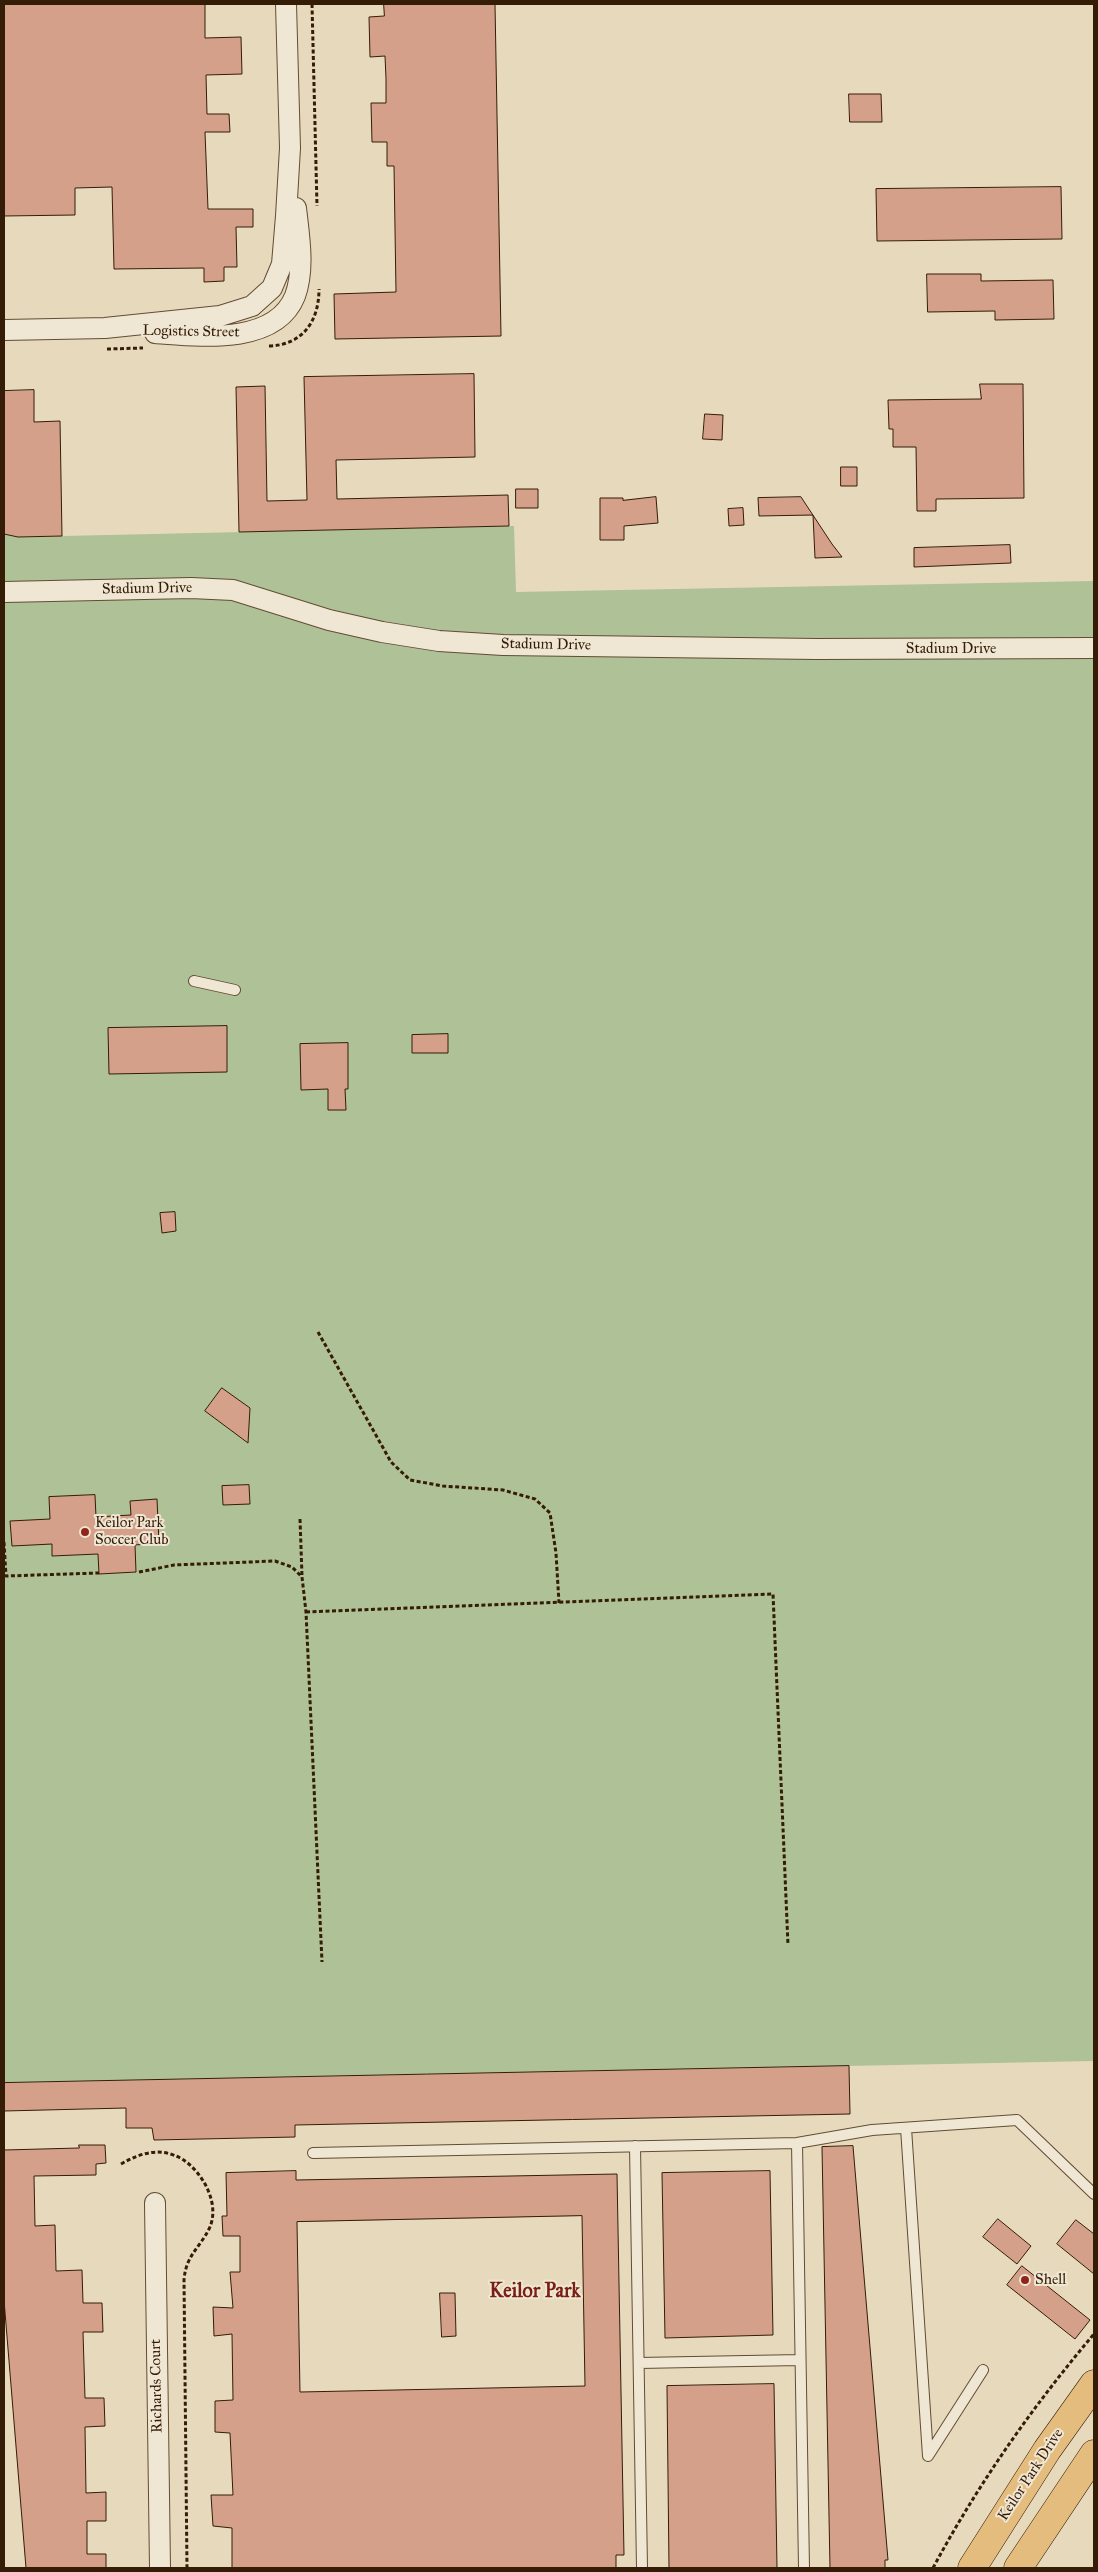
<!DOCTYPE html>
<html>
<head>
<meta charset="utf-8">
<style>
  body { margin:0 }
  #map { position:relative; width:1098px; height:2572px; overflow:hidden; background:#e7dabc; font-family:"IM FELL Great Primer",serif }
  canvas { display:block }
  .frame { position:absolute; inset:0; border:5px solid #351c07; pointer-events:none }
</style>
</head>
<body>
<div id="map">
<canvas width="1098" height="2572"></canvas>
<div class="frame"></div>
</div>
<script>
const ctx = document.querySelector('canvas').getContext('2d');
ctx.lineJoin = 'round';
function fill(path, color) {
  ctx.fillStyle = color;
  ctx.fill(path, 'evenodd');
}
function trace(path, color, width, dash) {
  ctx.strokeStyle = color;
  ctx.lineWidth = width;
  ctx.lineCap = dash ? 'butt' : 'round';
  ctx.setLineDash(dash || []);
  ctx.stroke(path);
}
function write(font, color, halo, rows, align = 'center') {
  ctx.font = font + ' "IM FELL Great Primer",serif';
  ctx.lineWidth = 4;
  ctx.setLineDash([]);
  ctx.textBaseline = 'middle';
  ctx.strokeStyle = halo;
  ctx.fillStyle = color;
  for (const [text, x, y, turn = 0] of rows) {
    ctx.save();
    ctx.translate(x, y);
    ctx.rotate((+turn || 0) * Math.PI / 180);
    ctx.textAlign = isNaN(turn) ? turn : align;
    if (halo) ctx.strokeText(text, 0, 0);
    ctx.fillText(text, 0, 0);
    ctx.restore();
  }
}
fill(new Path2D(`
  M514,526L516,592L1094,581V2061L4,2083V534L18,537Z`), '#afc196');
const building = new Path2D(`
  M4,4H205V38L241,37L242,74L206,75L207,114H229L230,132H205L208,209H253V227H236L237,267H224V281L204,282V268L114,269L112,187L75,188V215L4,216Z
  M384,4H495L501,336L335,339L334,294L396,292L394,166H387V142H372L371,103H386V79L385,56L370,57L369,17L384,16Z
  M849,94H881L882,122H850Z
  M1061,187L1062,239L877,241L876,189Z
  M927,274H981V281L1053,280L1054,319L995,320V311L928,312Z
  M474,374L475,457L336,460L337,499L508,495L509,526L239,532L236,387L265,386L267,501L307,500L304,377Z
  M980,384H1023L1024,498L936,499V511H917L916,447H893V429H889L888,400L981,399Z
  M34,390V422L60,421L62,536L18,537L4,534V391Z
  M705,414L723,415L722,440L703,439Z
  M841,467H857V486H841Z
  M516,489H538V508H516Z
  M656,497L658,523L624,526V540H600V498H623V500Z
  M801,497L832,544L842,557L815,558L813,515L759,516L758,498Z
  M743,508L744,525L729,526L728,509Z
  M1010,545L1011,563L914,567V548Z
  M227,1026V1072L109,1074L108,1028Z
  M448,1034V1053H412V1035Z
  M348,1043V1089H345L346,1110H328V1089L301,1090L300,1044Z
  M175,1212L176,1231L162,1233L160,1213Z
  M222,1388L250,1408L248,1443L205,1411Z
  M249,1485L250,1504L223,1505L222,1486Z
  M95,1495L96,1517L131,1515L130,1501L157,1499L159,1543L135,1545L136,1572L99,1574L98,1554L52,1556V1544L12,1546L10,1521L50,1519L49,1497Z
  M849,2066L850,2114L295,2125V2137L154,2140L152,2128H126V2108L4,2111V2083Z
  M79,2145H105L106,2163L96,2164V2175L34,2176L35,2226L55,2225L56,2271L82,2270L83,2303H102L103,2332H83L85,2398H104L105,2426L85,2427L86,2493L106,2492V2521H87V2554H106V2568H26L4,2300V2150L79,2148Z
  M853,2146L888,2560H885V2568H830L822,2147Z
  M296,2171V2180L617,2174L624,2555H616V2568H232V2528L213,2526L211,2495H233L230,2433L215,2432V2401L233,2400L232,2334L214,2336L213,2307L233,2308L230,2272H240V2236H223L222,2216H227L226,2173ZM582,2216L585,2386L300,2392L297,2222Z
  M770,2171L773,2335L665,2338L662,2173Z
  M998,2219L1031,2246L1017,2264L983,2237Z
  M1076,2220L1094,2234V2274L1057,2244Z
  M1022,2266L1090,2320L1075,2339L1007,2285Z
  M440,2293H455L456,2336L442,2337Z
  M774,2384L777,2568H669L667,2386Z`);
fill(building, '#d4a089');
trace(building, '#351c07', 1);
const lane = new Path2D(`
  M194,981L235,990
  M906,2128L928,2456L983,2370
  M797,2143L804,2568
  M635,2146L642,2568
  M313,2153L797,2143L872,2130L1017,2120L1094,2194
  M639,2363L800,2360`);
const street = new Path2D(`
  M4,330L105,328L220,316L252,306L272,288L282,264L286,216L290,148L286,4
  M155,333C198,336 275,346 295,296C305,269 299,235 296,208
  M4,592L191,588L233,590L329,620L382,632L439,641L503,645L817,649L1094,648
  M155,2203L160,2568`);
const primary = new Path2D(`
  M972,2568L1047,2450L1094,2384
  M1018,2568L1094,2454`);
trace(lane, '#624c34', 12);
trace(street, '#624c34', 22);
trace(primary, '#351c07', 29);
trace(new Path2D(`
  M312,4L317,206
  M269,346C303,345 319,321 319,289
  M107,349L143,348
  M318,1332L391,1462L410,1480L443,1486L503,1490L535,1499L550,1513L556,1553L559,1603
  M300,1519L302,1576
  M4,1542L6,1576L99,1573
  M139,1572L174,1565L275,1561L292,1567L302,1577L306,1612L322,1962
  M306,1612L773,1594L788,1945
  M121,2164C142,2152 161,2147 182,2159C203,2172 221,2205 209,2229C199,2249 186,2255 184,2280L187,2568
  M933,2568C978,2484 1033,2406 1094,2334`), '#351c07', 3, [4, 2.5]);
trace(lane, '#efe7d3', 10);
trace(street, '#efe7d3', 20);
trace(primary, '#e4bd7e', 28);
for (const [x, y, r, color] of [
  [85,1532,5,"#8f2418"],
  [1025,2280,5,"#8f2418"]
]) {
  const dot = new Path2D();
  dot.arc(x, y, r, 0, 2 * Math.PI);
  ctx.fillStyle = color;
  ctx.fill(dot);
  trace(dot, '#efe7d3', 2);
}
write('15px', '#351c07', '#efe7d3', [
  ["Logistics Street",191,332,1],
  ["Stadium Drive",147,589,-1],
  ["Stadium Drive",546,645,1],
  ["Stadium Drive",951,649],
  ["Richards Court",157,2386,-91],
  ["Keilor Park Drive",1031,2475,-57]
]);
write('15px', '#351c07', '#efe7d3', [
  ["Keilor Park",95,1523],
  ["Soccer Club",95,1540],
  ["Shell",1035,2280]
], 'left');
write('bold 20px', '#7a1f14', '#efe7d3', [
  ["Keilor Park",535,2292]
]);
</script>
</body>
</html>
